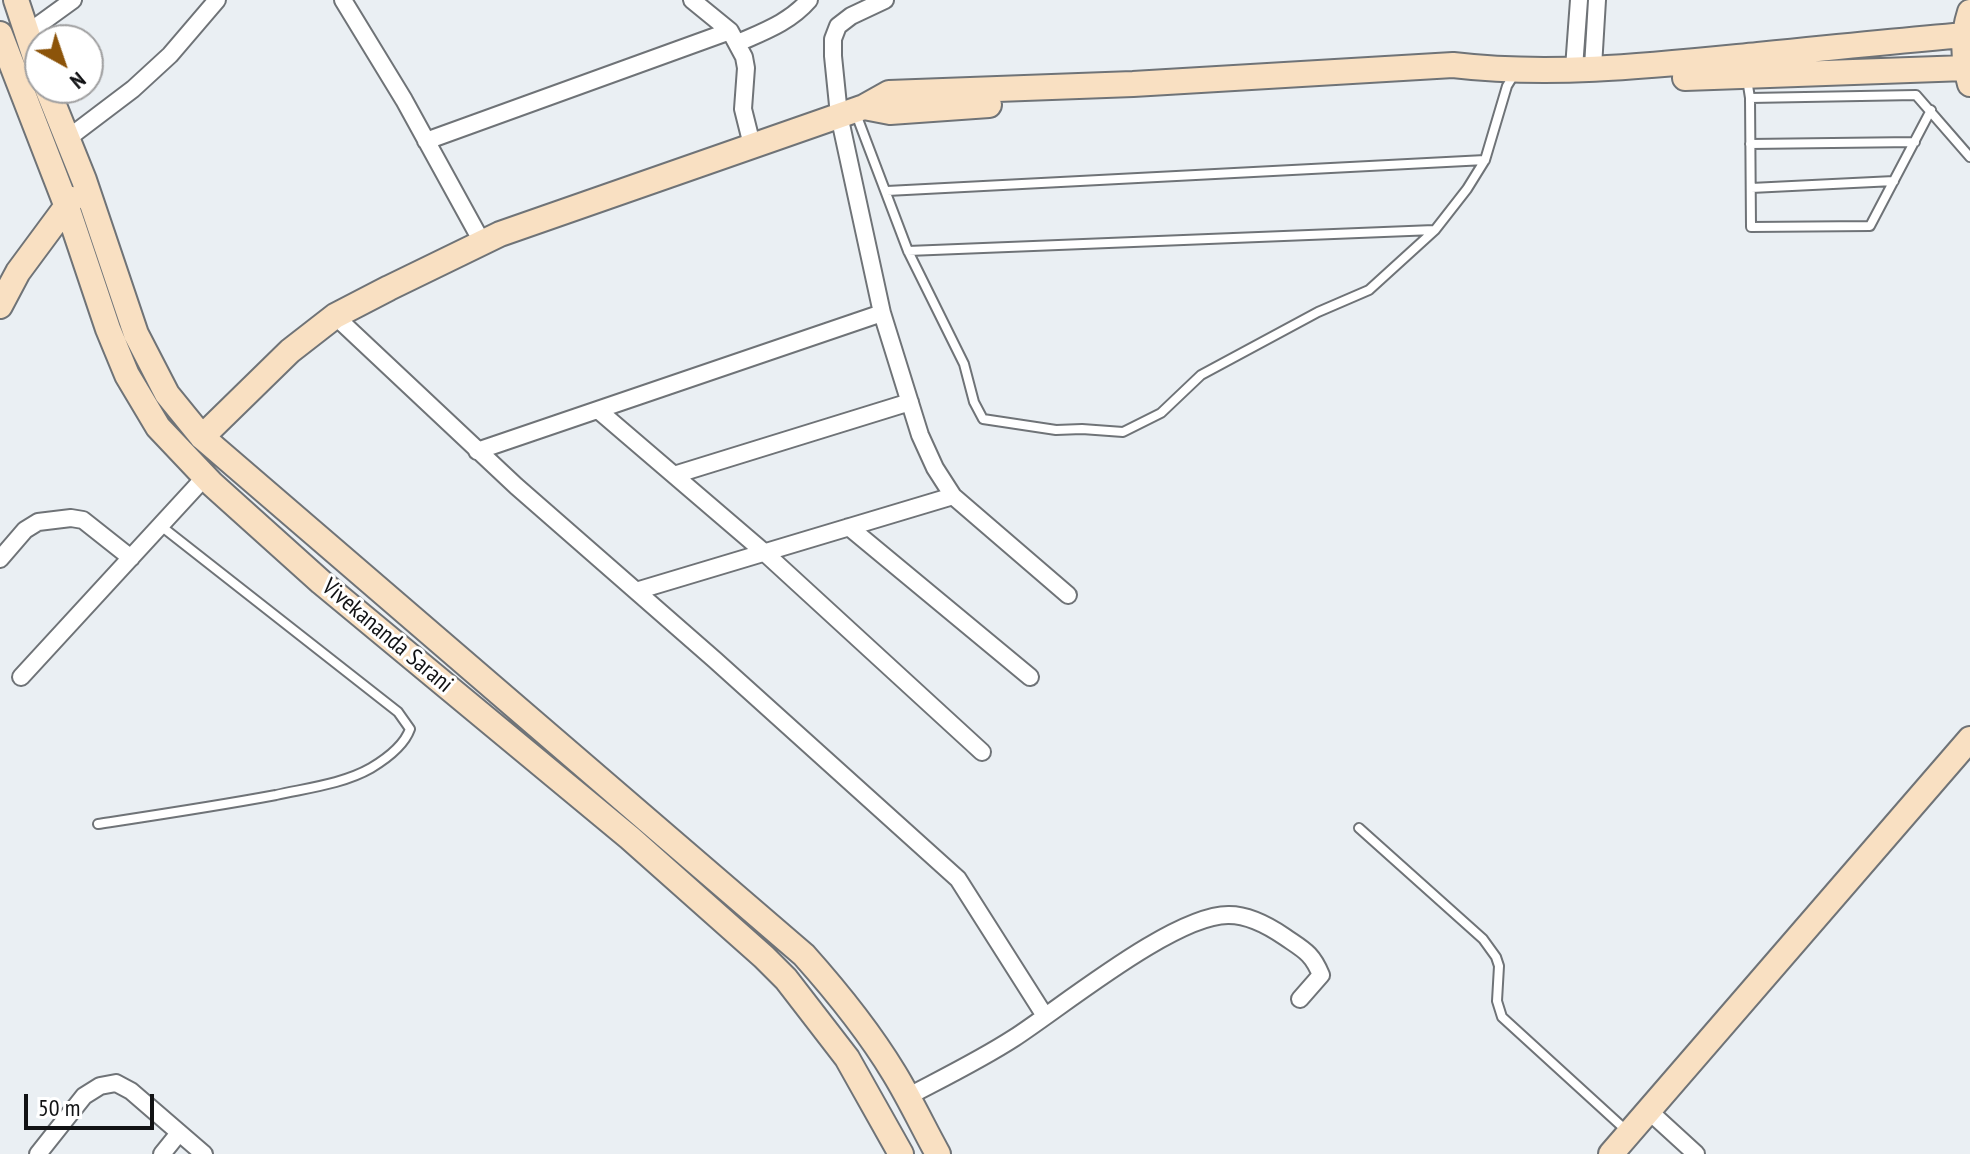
<!DOCTYPE html>
<html>
<head>
<meta charset="utf-8">
<style>
  body { margin:0 }
  #map { position:relative; width:1970px; height:1154px; overflow:hidden; background:#eaeff3; font-family:"PT Sans Narrow",sans-serif }
  canvas { display:block }
  .north { position:absolute; left:24px; top:24px; width:80px; height:80px; box-sizing:border-box; background:#fff; border:2px solid #a0a0a1; border-radius:50%; rotate:140deg; font-size:22px; font-weight:700; line-height:32px; text-align:center; color:#111214 }
  .north::after { content:''; display:block; margin:auto; width:28px; height:36px; background:#8c540a; clip-path:polygon(50% 0,100% 100%,50% 72%,0 100%) }
  .scale { position:absolute; left:24px; top:1094px; width:130px; height:36px; box-sizing:border-box; border:4px solid #111214; border-top:0; padding-left:10px; font-size:24px; line-height:28px; white-space:nowrap; color:#111214; -webkit-text-stroke:6px #fff; paint-order:stroke }
</style>
</head>
<body>
<div id="map">
<canvas width="1970" height="1154"></canvas>
<div class="north">N</div>
<div class="scale">50 m</div>
</div>
<script>
const ctx = document.querySelector('canvas').getContext('2d');
ctx.lineJoin = 'round';
function trace(path, color, width, dash) {
  ctx.strokeStyle = color;
  ctx.lineWidth = width;
  ctx.lineCap = dash ? 'butt' : 'round';
  ctx.setLineDash(dash || []);
  ctx.stroke(path);
}
function write(font, color, halo, rows, align = 'center') {
  ctx.font = font + ' "PT Sans Narrow",sans-serif';
  ctx.lineWidth = 6;
  ctx.setLineDash([]);
  ctx.textBaseline = 'middle';
  ctx.strokeStyle = halo;
  ctx.fillStyle = color;
  for (const [text, x, y, turn = 0] of rows) {
    ctx.save();
    ctx.translate(x, y);
    ctx.rotate((+turn || 0) * Math.PI / 180);
    ctx.textAlign = isNaN(turn) ? turn : align;
    if (halo) ctx.strokeText(text, 0, 0);
    ctx.fillText(text, 0, 0);
    ctx.restore();
  }
}
const lane = new Path2D(`
  M1747,79L1750,98L1916,95L1970,157
  M1750,98L1751,227L1870,226L1931,110
  M856,114L908,251L964,364L974,402L983,419L1056,430L1082,429L1123,432L1161,413L1201,375L1318,312L1369,290L1435,230L1467,189L1485,160L1507,86L1515,73
  M1750,144L1915,142
  M1751,188L1894,181
  M887,191L1485,160
  M908,251L1434,230
  M98,824C157,815 217,806 276,795C307,788 343,784 371,768C386,759 404,746 410,729L398,712L161,526
  M1359,828L1483,939L1496,957L1499,966L1497,1001L1502,1017L1628,1132`);
const street = new Path2D(`
  M343,0L404,100L482,242
  M692,0L730,31L744,57L746,68L743,109L752,145
  M885,0L851,16L838,26L833,39V56L839,115L882,313L920,435L935,468L953,496L1068,595
  M26,34L73,0
  M738,43C765,31 790,22 809,0
  M1593,67L1597,0
  M1574,68L1579,0
  M67,139L133,89L170,55L217,0
  M426,141L730,31
  M335,316L516,486L715,660L958,879L1045,1016
  M598,410L765,553L982,752
  M477,451L882,313
  M674,475L910,402
  M849,527L1030,677
  M0,559L25,530L38,522L71,518L83,520L131,558
  M636,591L953,496
  M21,677L205,477
  M907,1097C943,1078 980,1060 1014,1038C1062,1007 1175,914 1229,915C1249,915 1269,926 1285,937C1304,950 1312,953 1321,975L1300,999
  M1649,1111L1696,1154
  M38,1154L84,1096L100,1086L116,1083L131,1091L204,1154
  M162,1154L179,1133`);
const secondary = new Path2D(`
  M16,0L40,72
  M1970,12C1962,37 1963,59 1970,84
  M0,34L67,207L108,329L127,375L158,427L212,484L321,582L630,838L764,957L786,979L847,1058L901,1154
  M1685,78L1966,68
  M47,88L84,180L136,334L167,394L202,437L804,955C837,992 868,1030 894,1073C910,1099 923,1127 938,1154
  M864,107L890,112L989,105
  M0,306L18,272L72,199
  M202,437L290,351L335,316L389,288L500,234L864,107L889,93L1133,84L1453,65C1553,77 1657,65 1758,55C1827,48 1896,41 1965,35
  M1611,1154L1970,739`);
trace(lane, '#6f7377', 12);
trace(street, '#6f7377', 20);
trace(secondary, '#6f7377', 28);
trace(lane, '#fff', 8);
trace(street, '#fff', 16);
trace(secondary, '#f9e0c2', 24);
write('24px', '#111214', '#fff', [
  ["Vivekananda Sarani",387,636,40]
]);
</script>
</body>
</html>
